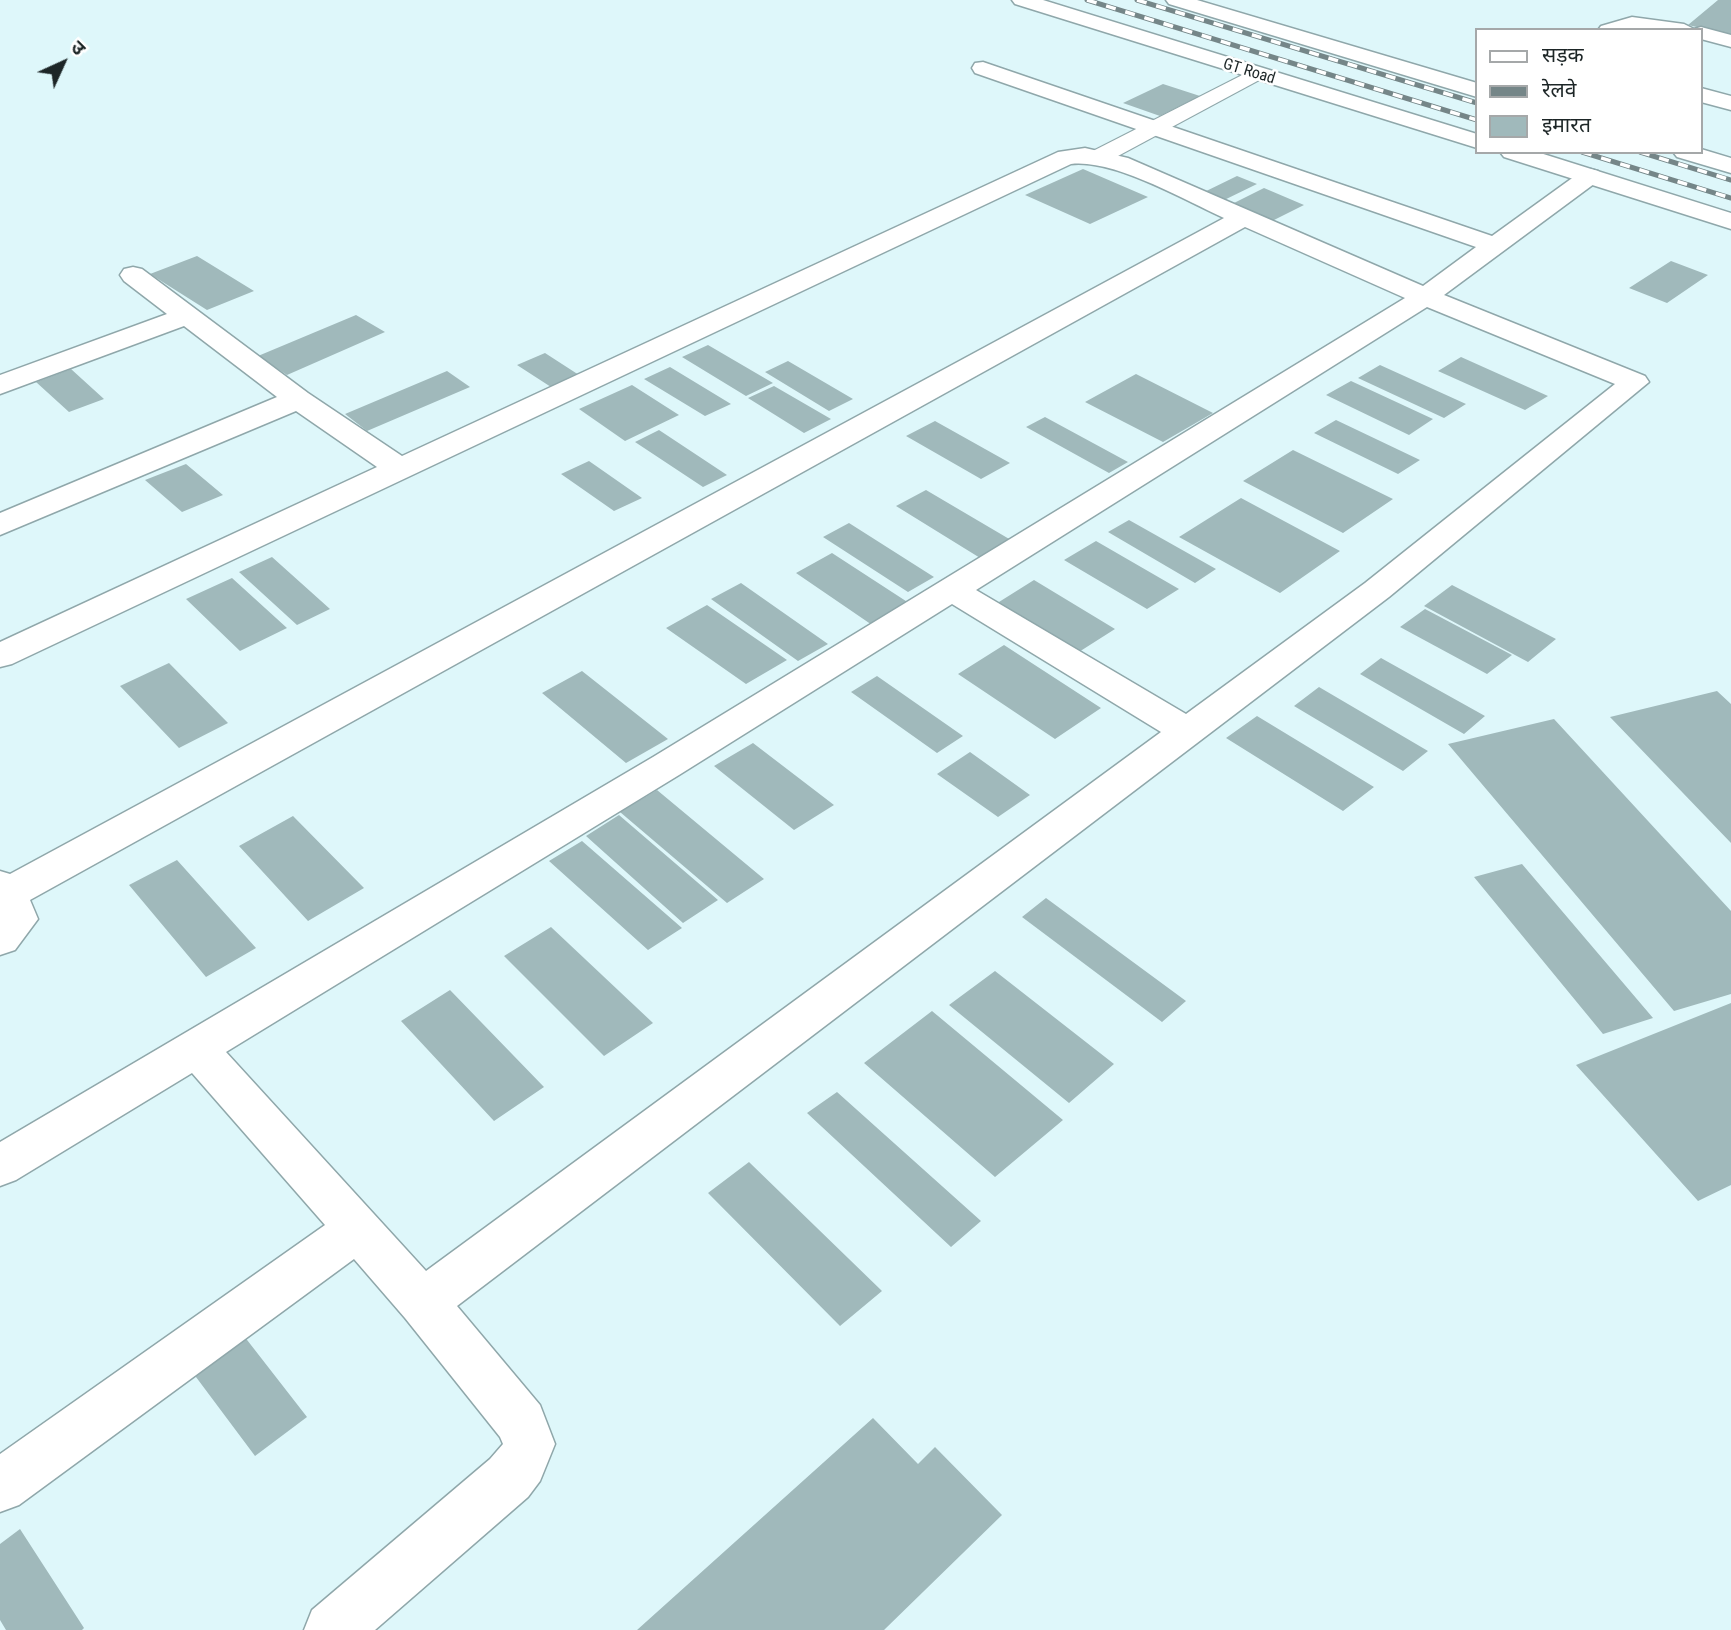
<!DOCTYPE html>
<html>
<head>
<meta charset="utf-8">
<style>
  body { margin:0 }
  #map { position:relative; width:1731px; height:1630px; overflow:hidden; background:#def7fa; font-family:"Roboto Condensed","Noto Sans Devanagari",sans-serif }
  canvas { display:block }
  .legend { position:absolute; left:1475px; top:28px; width:228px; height:126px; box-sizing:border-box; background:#fff; border:2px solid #a5a8a9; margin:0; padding:9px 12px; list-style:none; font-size:21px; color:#1d2627 }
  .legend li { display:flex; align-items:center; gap:14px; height:35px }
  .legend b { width:35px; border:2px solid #a5a8a9 }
  .north { position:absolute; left:28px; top:28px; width:70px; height:70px; -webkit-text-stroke:5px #fff; paint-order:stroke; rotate:45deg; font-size:19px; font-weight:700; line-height:28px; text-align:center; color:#1d2627 }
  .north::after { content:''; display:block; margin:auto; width:24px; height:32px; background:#1d2627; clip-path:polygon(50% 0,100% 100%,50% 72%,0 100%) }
</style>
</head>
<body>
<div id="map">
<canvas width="1731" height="1630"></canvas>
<ul class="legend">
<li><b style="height:9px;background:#fff"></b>सड़क</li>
<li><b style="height:9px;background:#758688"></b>रेलवे</li>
<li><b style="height:19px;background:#a0b9bb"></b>इमारत</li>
</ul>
<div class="north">उ</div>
</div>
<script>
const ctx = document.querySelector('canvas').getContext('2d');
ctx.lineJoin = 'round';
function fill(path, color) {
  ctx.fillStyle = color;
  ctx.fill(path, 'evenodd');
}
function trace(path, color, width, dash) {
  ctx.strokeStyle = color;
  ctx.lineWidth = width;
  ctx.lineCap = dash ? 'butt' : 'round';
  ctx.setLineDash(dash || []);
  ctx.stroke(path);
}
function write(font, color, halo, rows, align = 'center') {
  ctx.font = font + ' "Roboto Condensed",sans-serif';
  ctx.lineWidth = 5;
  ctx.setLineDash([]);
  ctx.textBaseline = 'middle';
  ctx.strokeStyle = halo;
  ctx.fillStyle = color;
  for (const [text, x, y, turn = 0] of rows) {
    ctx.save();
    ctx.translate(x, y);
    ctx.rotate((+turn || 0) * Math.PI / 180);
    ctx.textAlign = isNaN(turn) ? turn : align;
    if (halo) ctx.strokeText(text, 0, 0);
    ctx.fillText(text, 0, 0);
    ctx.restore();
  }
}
fill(new Path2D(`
  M1718,0H1731V35L1688,25Z
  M1163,84L1200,96L1160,116L1123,103Z
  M1083,169L1148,197L1090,224L1025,195Z
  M1237,176L1257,184L1216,204L1196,196Z
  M1264,188L1304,205L1268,223L1228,206Z
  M197,256L254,291L207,310L150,274Z
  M1671,261L1708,275L1667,303L1629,288Z
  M356,315L385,332L287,375L258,356Z
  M708,345L773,383L746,396L682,357Z
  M545,353L579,375L551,387L517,365Z
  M1461,357L1548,396L1525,410L1438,371Z
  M788,361L853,399L829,411L765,372Z
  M1380,365L1466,404L1444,418L1358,378Z
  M670,367L731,404L705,416L644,379Z
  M71,369L104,399L69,412L36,382Z
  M447,371L470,387L367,431L345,414Z
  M1136,374L1213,413L1163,442L1085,402Z
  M1351,381L1433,419L1409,435L1326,395Z
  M632,385L679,415L625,441L579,409Z
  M774,386L831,419L804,433L748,398Z
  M1045,417L1128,462L1109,473L1026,427Z
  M1336,420L1420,460L1398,474L1314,433Z
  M935,421L1010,463L981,479L906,436Z
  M659,430L727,475L703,487L635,442Z
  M1293,450L1393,499L1343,533L1243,481Z
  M589,461L642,498L614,511L561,474Z
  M186,464L223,495L182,512L145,480Z
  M926,490L1016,543L985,561L896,506Z
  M1241,498L1340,551L1280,593L1179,537Z
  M1129,520L1216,569L1195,583L1108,532Z
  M849,523L934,577L908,592L823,537Z
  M1096,541L1179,589L1147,609L1064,560Z
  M832,553L912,605L875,627L796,573Z
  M272,557L330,609L297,625L239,572Z
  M232,578L287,628L240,651L186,599Z
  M1034,580L1115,629L1071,657L991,607Z
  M741,583L828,644L798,661L711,599Z
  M1452,585L1556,639L1528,662L1424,606Z
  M707,605L787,660L746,684L666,628Z
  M1425,609L1512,655L1487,674L1400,627Z
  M1004,645L1101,708L1055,739L958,674Z
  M1381,658L1485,716L1464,734L1360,674Z
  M169,663L228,723L179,748L120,686Z
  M582,671L668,739L626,763L542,693Z
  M877,676L963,736L937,753L851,692Z
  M1319,687L1428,751L1403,771L1294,706Z
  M1717,691L1731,704V843L1610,717Z
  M1257,716L1374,787L1343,811L1226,738Z
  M1554,719L1731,911V994L1674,1011L1448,744Z
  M753,743L834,805L794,830L714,766Z
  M970,752L1030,795L998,817L937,774Z
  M657,790L764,879L727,903L620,812Z
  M619,815L718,900L683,923L586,836Z
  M293,816L364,888L308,921L239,846Z
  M582,841L682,928L648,950L549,861Z
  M177,860L256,948L206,977L129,885Z
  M1522,864L1653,1018L1603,1034L1474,877Z
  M1046,898L1186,1001L1162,1022L1022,917Z
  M551,927L653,1023L604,1056L504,956Z
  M995,971L1114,1064L1069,1103L949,1005Z
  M450,990L544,1087L494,1121L401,1021Z
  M1731,1003V1185L1698,1201L1576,1065Z
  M932,1011L1063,1120L995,1177L864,1063Z
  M837,1092L981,1221L951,1247L807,1113Z
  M749,1162L882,1291L840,1326L708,1193Z
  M244,1336L307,1417L255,1456L193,1373Z
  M873,1418L918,1464L935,1447L1002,1515L884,1630H637Z
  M20,1529L84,1628L82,1630H6L0,1620V1544Z`), '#a0b9bb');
const service = new Path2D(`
  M1256,68L1263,70L1266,74L1263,78L1105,163H1089L1086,158L1089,153Z`);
const minor = new Path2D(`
  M1632,17L1684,24L1694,29L1701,27L1731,35V47L1701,39V30H1598L1601,26Z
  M983,62L1492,236L1582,171L1590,169L1598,171L1602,176L1598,181L1444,295L1645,376L1649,382L1389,597L457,1306L540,1405L555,1444L540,1481L528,1497L375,1630H304L312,1610L490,1459L503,1444L500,1437L405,1318L354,1259L19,1505L0,1512V1454L325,1225L192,1073L16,1180L0,1186V1142L653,757L1405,298L1245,227L30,900L38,919L15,950L0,955V871L10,874L1224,218C1184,200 1114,159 1071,164L12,664L0,667V642L377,467L296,411L0,535V513L277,397L184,326L0,394V375L167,314L124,281L120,275L124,269L133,267L142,269L308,393L402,456L1058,152L1085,148L1128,158L1423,286L1476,247L975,73L972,68L975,63ZM1427,307L1615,384L1365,583L1186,714L976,590ZM952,604L1161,732L426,1271L226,1052L679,775Z
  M1701,88L1731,96V110L1701,102Z`);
const trunk = new Path2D(`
  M1012,0H1043L1477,134V148L1015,4Z
  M1166,0H1197L1477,83V97L1169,4Z
  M1701,149L1731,158V173L1677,157L1673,152H1701Z
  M1500,152H1537L1731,213V229L1504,157Z`);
trace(service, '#8fa7aa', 2);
trace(minor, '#8fa7aa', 3);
trace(trunk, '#8fa7aa', 3);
fill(service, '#fff');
fill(minor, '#fff');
fill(trunk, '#fff');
const rail = new Path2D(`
  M1087,0L1477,120
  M1137,0L1477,103
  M1582,152L1731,198
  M1640,152L1731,180`);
trace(rail, '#758688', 5);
trace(rail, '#fff', 3.5, [10]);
write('16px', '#1d2627', '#fff', [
  ["GT Road",1249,72,17]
]);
</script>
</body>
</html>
